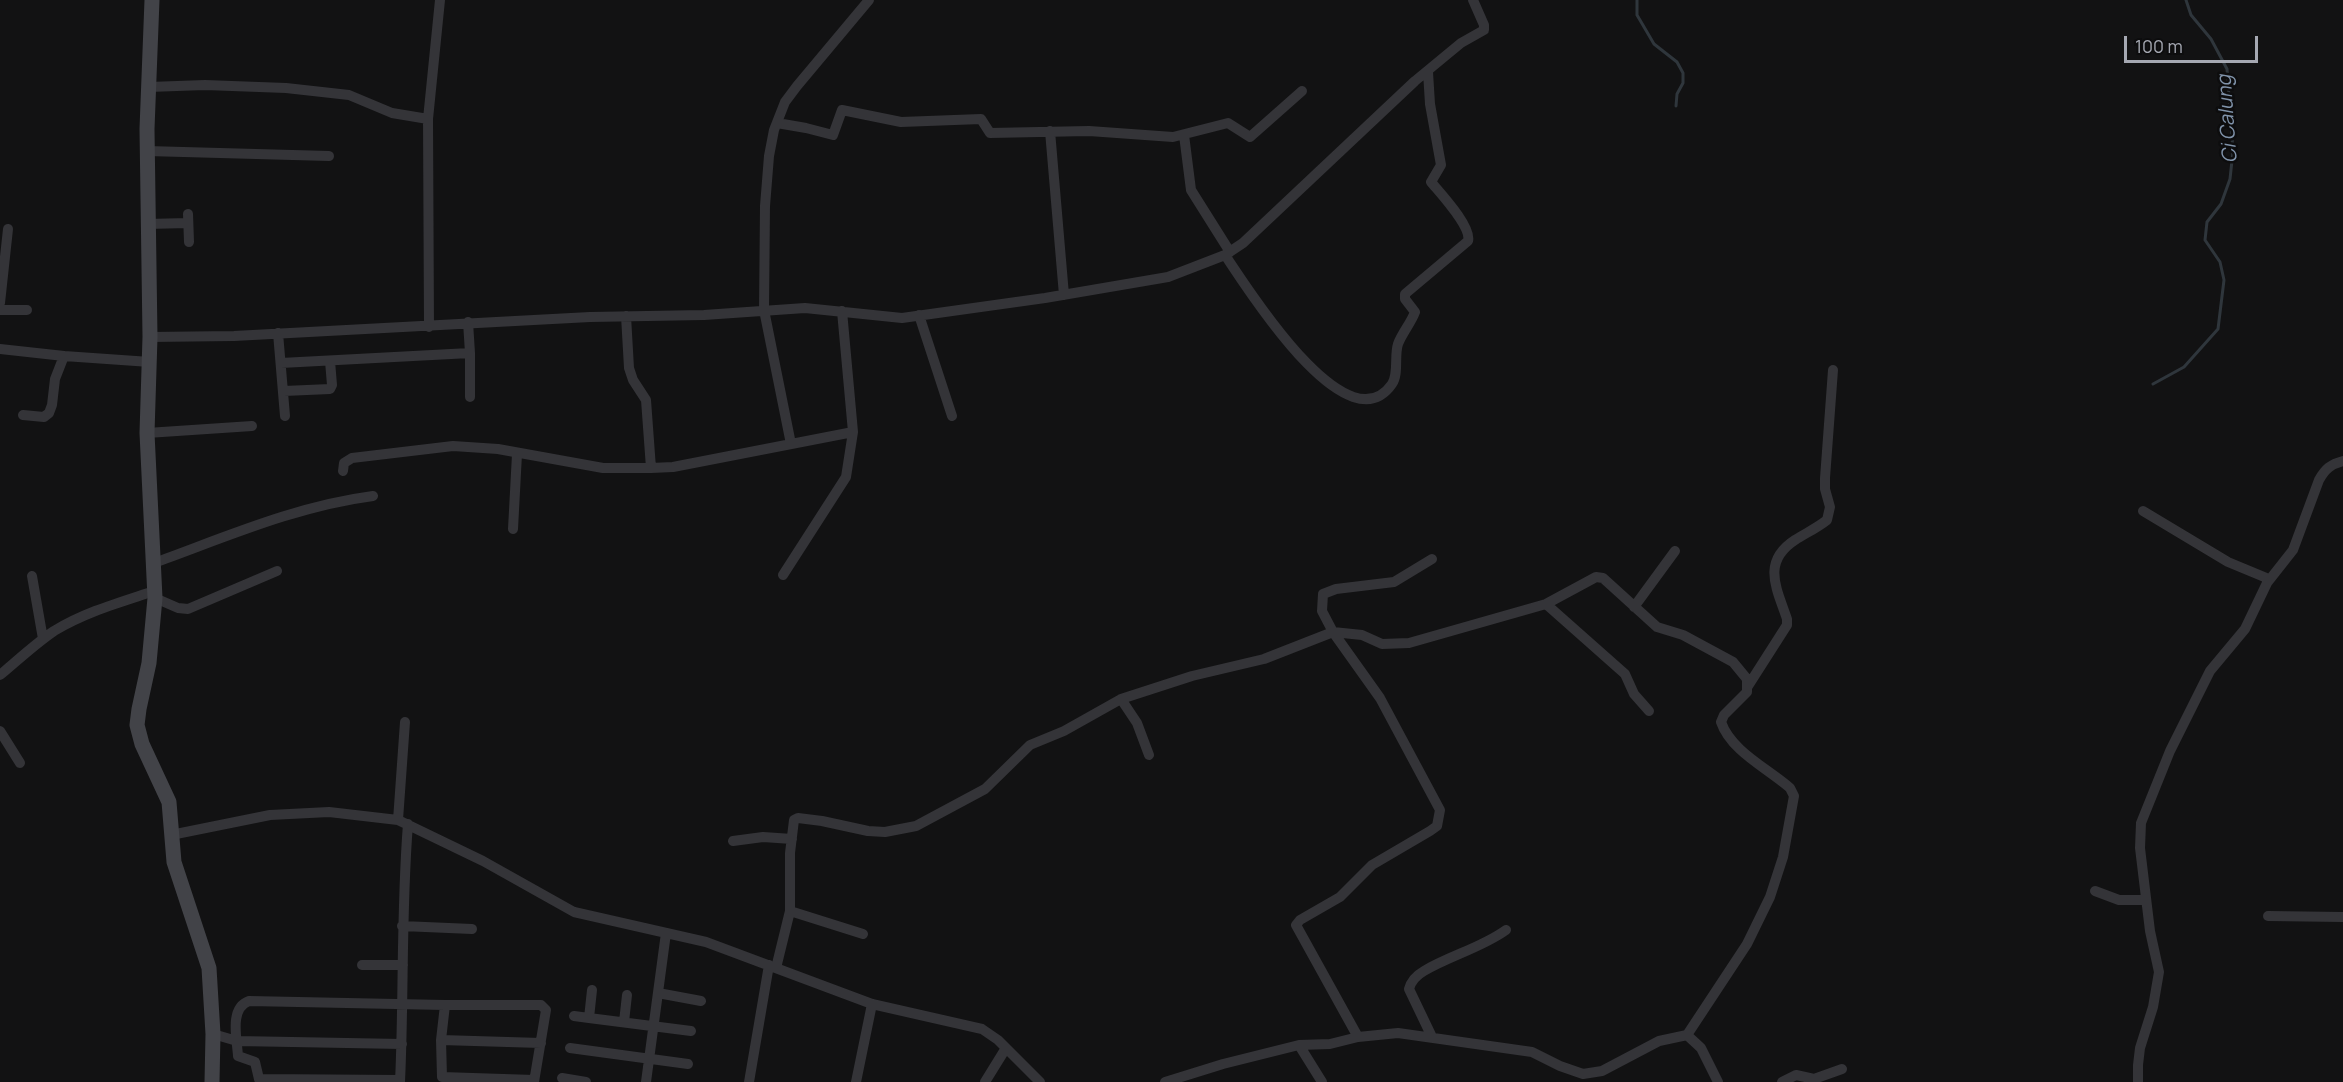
<!DOCTYPE html>
<html>
<head>
<meta charset="utf-8">
<style>
  body { margin:0 }
  #map { position:relative; width:2343px; height:1082px; overflow:hidden; background:#121213; font-family:Manrope,sans-serif }
  canvas { display:block }
  .scale { position:absolute; left:2124px; top:36px; width:134px; height:27px; box-sizing:border-box; border:3px solid #a5a8b2; border-top:0; padding-left:8px; font-size:18px; line-height:21px; white-space:nowrap; color:#a5a8b2; -webkit-text-stroke:4px #0d0d0e; paint-order:stroke }
</style>
</head>
<body>
<div id="map">
<canvas width="2343" height="1082"></canvas>
<div class="scale">100 m</div>
</div>
<script>
const ctx = document.querySelector('canvas').getContext('2d');
ctx.lineJoin = 'round';
function trace(path, color, width, dash) {
  ctx.strokeStyle = color;
  ctx.lineWidth = width;
  ctx.lineCap = dash ? 'butt' : 'round';
  ctx.setLineDash(dash || []);
  ctx.stroke(path);
}
function write(font, color, halo, rows, align = 'center') {
  ctx.font = font + ' Manrope,sans-serif';
  ctx.lineWidth = 5;
  ctx.setLineDash([]);
  ctx.textBaseline = 'middle';
  ctx.strokeStyle = halo;
  ctx.fillStyle = color;
  for (const [text, x, y, turn = 0] of rows) {
    ctx.save();
    ctx.translate(x, y);
    ctx.rotate((+turn || 0) * Math.PI / 180);
    ctx.textAlign = isNaN(turn) ? turn : align;
    if (halo) ctx.strokeText(text, 0, 0);
    ctx.fillText(text, 0, 0);
    ctx.restore();
  }
}
trace(new Path2D(`
  M1637,0V15L1654,44L1677,62L1683,73V83L1677,94L1676,106
  M2153,384L2184,367L2218,329L2224,280L2220,262L2205,240L2207,222L2221,204L2230,179L2233,151L2227,69L2211,39L2191,15L2186,0`), '#2f363c', 3);
trace(new Path2D(`
  M149,87L205,85L286,88L349,95L392,113L428,119
  M777,123L806,128L833,135L842,110L901,122L981,119L990,133L1089,131L1173,137L1228,123L1250,137L1302,91
  M1050,131L1064,295
  M1184,135L1191,190L1230,252
  M147,151L329,156
  M188,214L189,242
  M147,224L188,223
  M1225,255C1246,286 1347,449 1392,384C1399,374 1394,356 1398,344C1402,333 1411,323 1415,312L1405,299V294L1468,241C1472,227 1441,194 1431,182L1441,165L1430,104L1428,72
  M0,303L8,229
  M0,310H27
  M919,315L952,416
  M626,316L629,368L633,380L646,400L651,468
  M429,327L428,119L440,0
  M278,333L285,416
  M150,337L234,336L590,317L704,315L805,308L902,318L1045,298L1168,277L1225,255L1243,243L1415,81L1461,43L1484,30V25L1473,0
  M0,349L64,356
  M470,353V397
  M281,363L470,353L468,322
  M284,391L330,389L332,385L330,361
  M23,415L44,417L49,413L52,405L55,379L64,356L150,362
  M147,433L252,426
  M791,444L764,310L765,206L769,156L774,130L785,102L797,86L869,0
  M343,471L344,463L352,458L453,446L498,449L603,468H651L673,467L853,432
  M2143,511L2228,562L2269,579
  M513,529L517,454
  M154,563C226,537 296,506 373,496
  M783,575L846,477L853,432L842,311
  M32,576L43,639
  M155,598L178,608L188,609L277,571
  M1546,604L1625,674L1634,694L1649,711
  M1634,607L1675,551
  M0,675C18,660 35,644 54,631C85,612 121,602 154,591
  M1748,686L1787,625V619C1777,589 1761,562 1795,540C1806,533 1817,528 1827,520L1830,507L1825,489V478L1833,370
  M1121,699L1137,723L1149,755
  M0,731L20,763
  M398,820L405,722
  M171,835L270,815L329,812L398,820L483,861L574,912L706,942L872,1004L982,1029L998,1040L1040,1082
  M733,841L763,837L792,839
  M2095,891L2119,900H2146
  M790,911L863,934
  M2268,916L2343,917
  M402,926L472,929
  M362,965H403
  M776,968L790,911V853L794,820L798,818L822,821L868,831L885,832L916,826L985,789L1030,745L1064,731L1121,699L1192,676L1264,659L1333,632L1362,635L1382,644L1409,643L1546,604L1596,577L1603,578L1657,627L1683,635L1733,662L1747,679V692L1724,715L1721,722C1731,751 1767,768 1790,788L1794,796L1783,857L1770,897L1747,944L1687,1035
  M592,990L589,1018L691,1031
  M658,993L701,1001
  M445,1005L441,1040L541,1043
  M574,1016L589,1018
  M624,1022L627,995
  M213,1034L237,1041L402,1044
  M1358,1037L1296,925L1300,920L1340,897L1372,865L1430,831L1437,826L1440,810L1380,698L1333,632L1322,611L1323,594L1336,589L1394,582L1432,559
  M1432,1037L1409,989C1411,981 1417,975 1424,971C1451,955 1481,948 1506,930
  M441,1040L442,1077L534,1080
  M1299,1045L1322,1082
  M570,1048L688,1064
  M562,1078L586,1082
  M400,1080L259,1079L255,1062L238,1056C237,1039 229,1008 249,1001L445,1005H541L546,1010L534,1082
  M400,1082C404,996 401,910 408,824
  M646,1082L666,933
  M749,1082L769,965
  M856,1082L872,1004
  M985,1082L1006,1048
  M1165,1082L1223,1064L1299,1045L1330,1044L1358,1037L1398,1033L1532,1052L1560,1066L1583,1074L1602,1071L1659,1041L1687,1035L1701,1048L1718,1082
  M1782,1082L1796,1075L1814,1079L1842,1069
  M2138,1082V1065L2140,1048L2153,1007L2159,972L2150,931L2140,848L2141,823L2170,751L2210,671L2245,629L2267,583L2293,550L2319,480C2325,469 2331,464 2343,461`), '#343438', 10);
trace(new Path2D(`
  M152,0L147,129L150,337L147,433L155,598L149,663L139,709L137,725L142,744L169,802L174,862L209,968L213,1034L212,1082`), '#424348', 15);
write('italic 20px', '#8093aa', '#0d0d0e', [
  ["Ci Calung",2228,119,-94]
]);
</script>
</body>
</html>
